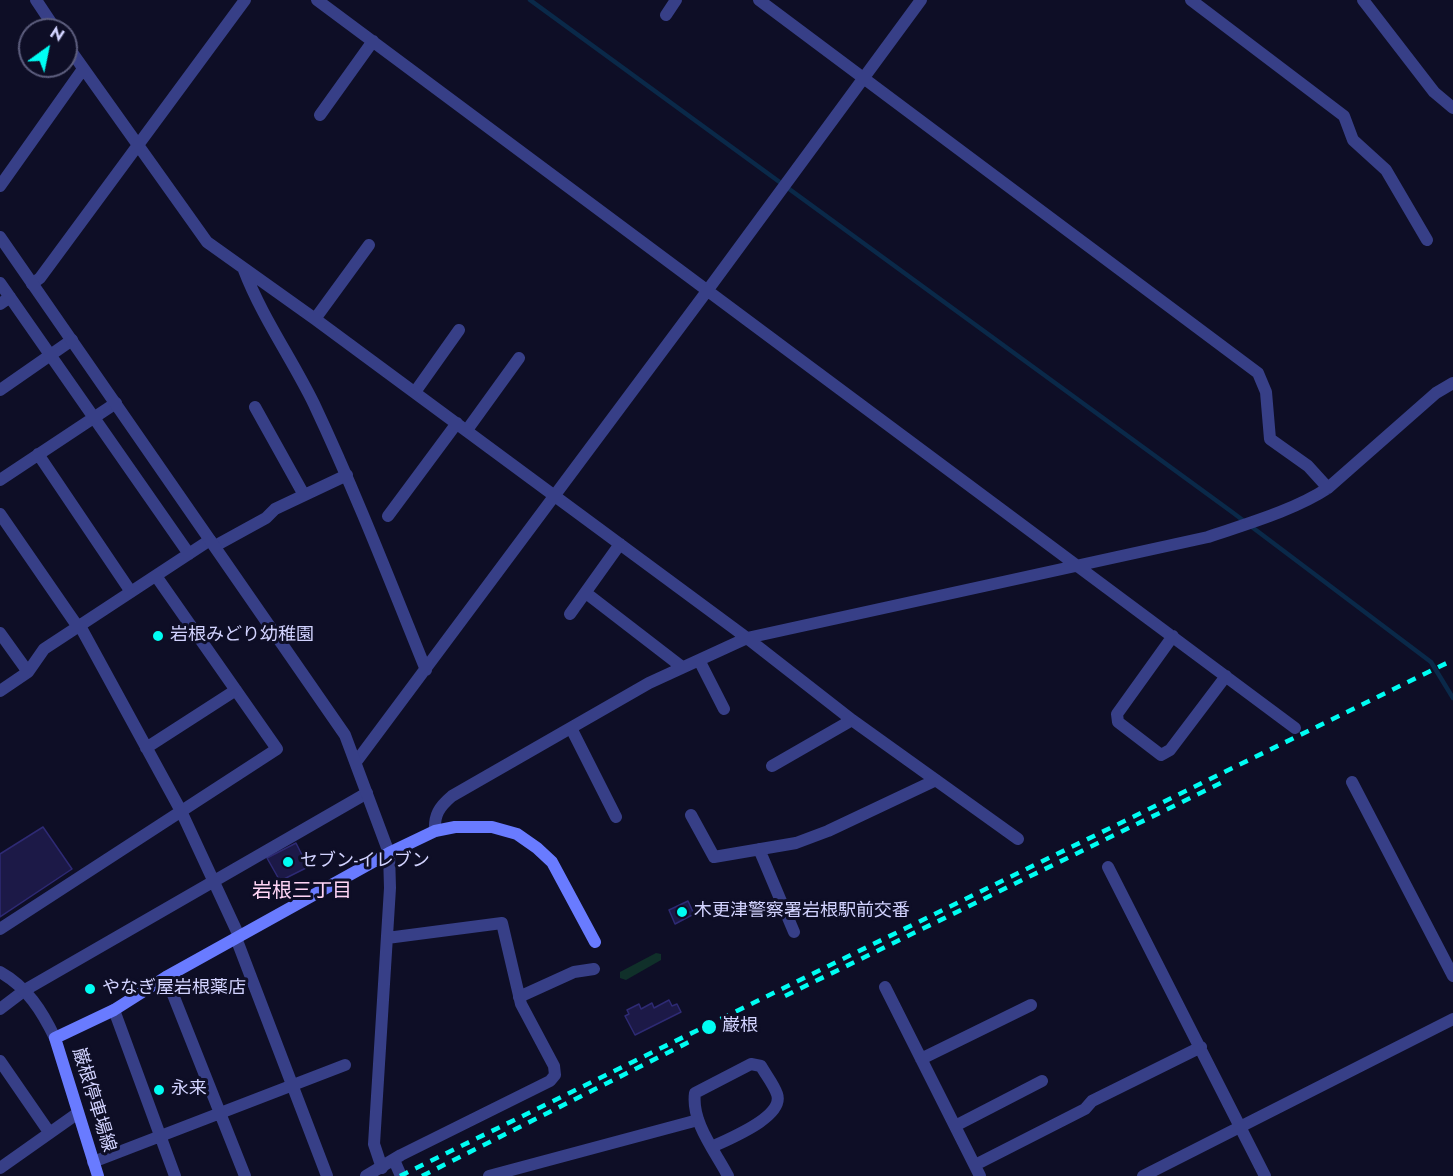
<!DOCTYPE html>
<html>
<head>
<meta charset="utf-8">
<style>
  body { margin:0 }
  #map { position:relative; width:1453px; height:1176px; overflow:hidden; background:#0e0e26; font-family:Jost,sans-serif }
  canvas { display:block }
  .north { position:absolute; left:18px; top:18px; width:60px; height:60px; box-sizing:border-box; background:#0e0e26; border:2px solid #5c5d7d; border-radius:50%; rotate:33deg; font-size:16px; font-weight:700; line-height:24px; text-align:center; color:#d2d3ff }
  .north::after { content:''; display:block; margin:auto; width:21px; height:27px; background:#00fdf3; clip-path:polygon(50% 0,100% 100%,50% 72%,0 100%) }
</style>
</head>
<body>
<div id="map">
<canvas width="1453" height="1176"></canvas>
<div class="north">N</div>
</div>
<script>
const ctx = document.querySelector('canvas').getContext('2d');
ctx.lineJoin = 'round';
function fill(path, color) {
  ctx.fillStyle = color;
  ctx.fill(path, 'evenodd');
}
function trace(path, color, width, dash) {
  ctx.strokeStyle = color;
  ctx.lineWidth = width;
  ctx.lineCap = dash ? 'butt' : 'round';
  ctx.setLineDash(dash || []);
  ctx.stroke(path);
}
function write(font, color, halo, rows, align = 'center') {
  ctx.font = font + ' Jost,"Noto Sans JP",sans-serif';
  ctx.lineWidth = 6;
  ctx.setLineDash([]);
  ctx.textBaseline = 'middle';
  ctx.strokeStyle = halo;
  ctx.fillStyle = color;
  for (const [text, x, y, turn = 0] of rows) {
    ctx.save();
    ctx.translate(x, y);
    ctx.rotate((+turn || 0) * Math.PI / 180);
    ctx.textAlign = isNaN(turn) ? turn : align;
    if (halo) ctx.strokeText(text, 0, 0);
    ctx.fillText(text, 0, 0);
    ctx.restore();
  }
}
fill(new Path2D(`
  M656,953L661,954V960L626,980L620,978V972Z`), '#10302a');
trace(new Path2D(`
  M530,0L1232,512L1431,662L1453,698`), '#0a2949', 4.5);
const building = new Path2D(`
  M43,827L72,869L0,917V854Z
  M296,843L308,867L280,881L267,858Z
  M688,901L694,914L675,924L669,910Z
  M669,1000L672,1006L677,1004L681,1012L635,1035L625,1016L629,1014L627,1010L639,1004L641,1009L652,1003L654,1008Z`);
fill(building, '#1c1947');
trace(building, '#2e2a74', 1.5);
trace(new Path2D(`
  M36,0L56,30
  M317,0L1295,728
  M759,0L1258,373L1266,392L1270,439L1308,466L1328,488
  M1191,0L1344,116L1353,140L1386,170L1427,240
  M1363,0L1434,92L1453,108
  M666,15L676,0
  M66,44L207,242L315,319L747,638L852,720L1018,839
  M320,115L373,41
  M0,186L83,69
  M244,270C262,317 292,359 314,404C355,491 390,581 426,670
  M0,283L189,554
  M32,284L40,278L245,0
  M0,304L10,297
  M315,319L369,245
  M0,390L72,340
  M415,392L459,330
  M255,407L304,495
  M467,430L519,358
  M38,454L131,592
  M0,480L116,403
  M0,514L78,627
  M388,516L457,423
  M215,546L266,518L275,509L347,475
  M586,593L682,667
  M570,614L620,544
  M80,626L181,811L239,936
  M0,633L28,672
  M1173,636L1117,714L1118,722L1161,755L1170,750L1226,676
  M699,660L724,709
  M0,691L28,672L44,649L210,540
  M571,728L616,817
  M146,748L236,690
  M356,762L707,291L921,0
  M772,766L852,720
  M1352,782L1453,976
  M691,815L714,857L796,843L828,831L936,780
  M435,831C434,815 439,807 452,796L649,683L747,638L1208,537C1246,524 1295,510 1328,488L1436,393L1453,383
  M759,849L794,932
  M1108,867L1265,1176
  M0,929L277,749L156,576
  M236,938L327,1176
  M166,977L245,1176
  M885,987L980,1176
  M519,997L574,972L594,969
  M0,1009L25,990L367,793
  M114,1010L175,1176
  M921,1059L1031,1005
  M0,1061L49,1132
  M955,1126L1042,1081
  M394,1160L401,1176
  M93,1162L345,1065
  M975,1165L1085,1109L1092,1101L1201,1047
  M0,1168L78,1113
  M382,1168L374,1144L390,888L389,853
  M366,1176L401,1155L550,1081L555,1075L554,1066L521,1004L502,923L387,938
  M489,1176L698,1120
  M1143,1176L1453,1019`), '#373f87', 12);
trace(new Path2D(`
  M0,237L345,735L389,853
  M0,972C27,987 42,1011 55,1038
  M712,1147C728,1139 785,1117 777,1094C774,1085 766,1075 761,1066L751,1064L695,1093C691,1122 715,1151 728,1176`), '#373f87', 12);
trace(new Path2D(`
  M98,1176L55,1038L114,1010L166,977L389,853L435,831L455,827H492L517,834L537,848L552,862L595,942`), '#697bff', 12);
trace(new Path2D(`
  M785,996L1227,780
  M400,1176L1453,660
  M422,1176L693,1040`), '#00fdf3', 4.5, [9, 8]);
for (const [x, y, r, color] of [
  [158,636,6,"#00fdf3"],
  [288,862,6,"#00fdf3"],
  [682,912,6,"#00fdf3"],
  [90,989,6,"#00fdf3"],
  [709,1027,8,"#00fdf3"],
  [159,1090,6,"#00fdf3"]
]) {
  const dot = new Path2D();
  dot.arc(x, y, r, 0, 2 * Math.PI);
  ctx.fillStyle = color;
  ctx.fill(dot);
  trace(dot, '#0e0e26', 2);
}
write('18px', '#d2d3ff', '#0e0e26', [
  ["岩根みどり幼稚園",170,636],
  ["セブン-イレブン",300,862],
  ["木更津警察署岩根駅前交番",694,912],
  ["やなぎ屋岩根薬店",102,989],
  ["巌根",722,1027],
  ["永来",171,1090]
], 'left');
write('18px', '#d2d3ff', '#0e0e26', [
  ["巌根停車場線",93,1100,73]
]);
write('20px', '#ffd4f5', '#0e0e26', [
  ["岩根三丁目",302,892]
]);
</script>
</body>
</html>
